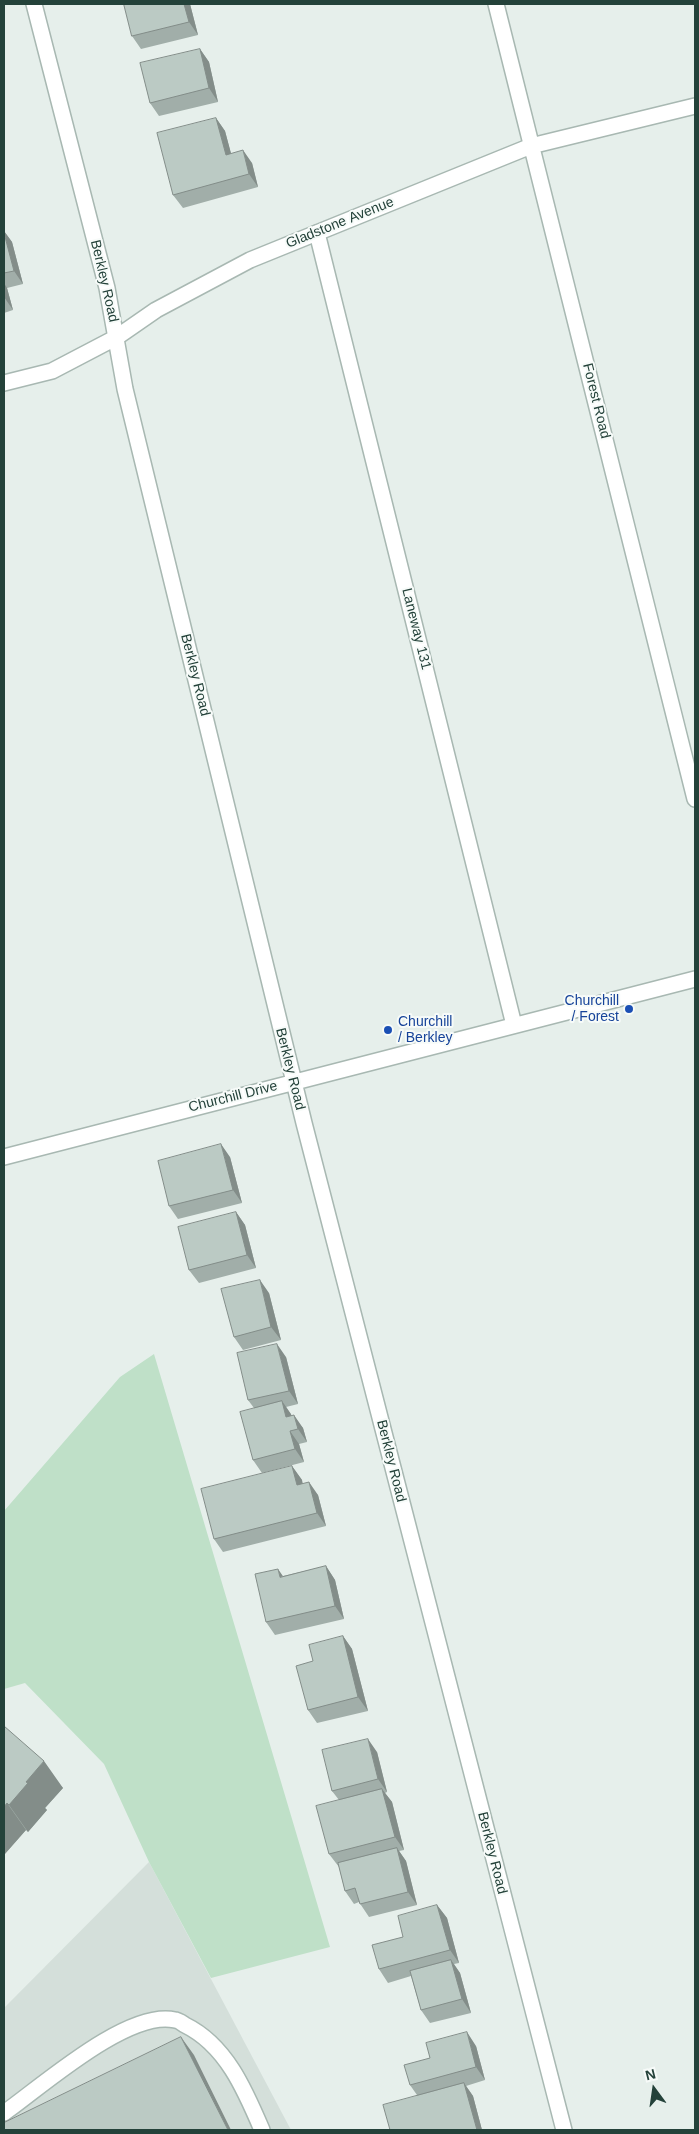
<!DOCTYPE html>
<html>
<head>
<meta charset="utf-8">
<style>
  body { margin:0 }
  #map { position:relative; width:699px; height:2134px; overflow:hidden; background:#e6efeb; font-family:Helvetica,sans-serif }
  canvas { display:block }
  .frame { position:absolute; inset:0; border:5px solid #24423a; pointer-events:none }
  .north { position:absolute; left:629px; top:2064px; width:50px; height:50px; -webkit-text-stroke:4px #f7fbf9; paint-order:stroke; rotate:346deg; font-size:14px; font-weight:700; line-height:20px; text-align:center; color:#24423a }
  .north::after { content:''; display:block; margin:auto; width:18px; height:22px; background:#24423a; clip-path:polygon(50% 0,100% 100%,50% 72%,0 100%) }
</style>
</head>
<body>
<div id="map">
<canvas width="699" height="2134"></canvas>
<div class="frame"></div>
<div class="north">N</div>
</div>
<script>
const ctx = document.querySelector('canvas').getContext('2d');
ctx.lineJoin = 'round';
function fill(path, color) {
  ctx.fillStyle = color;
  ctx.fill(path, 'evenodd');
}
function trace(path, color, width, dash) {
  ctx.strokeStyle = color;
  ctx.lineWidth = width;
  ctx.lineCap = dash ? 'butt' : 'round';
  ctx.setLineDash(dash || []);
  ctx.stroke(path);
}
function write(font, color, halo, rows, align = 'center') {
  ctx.font = font + ' Helvetica,sans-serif';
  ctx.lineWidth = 4;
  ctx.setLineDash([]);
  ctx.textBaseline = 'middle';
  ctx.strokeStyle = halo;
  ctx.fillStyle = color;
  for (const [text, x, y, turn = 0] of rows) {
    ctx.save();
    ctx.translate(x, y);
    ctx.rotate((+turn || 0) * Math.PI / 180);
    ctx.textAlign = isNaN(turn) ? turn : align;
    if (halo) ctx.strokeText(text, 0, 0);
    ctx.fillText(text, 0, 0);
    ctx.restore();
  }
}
fill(new Path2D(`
  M149,1862L291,2130H4V2008Z`), '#d4dfda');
fill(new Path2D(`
  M154,1354L330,1947L211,1978L149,1862L104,1764L25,1683L4,1689V1511L120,1377Z`), '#bfe0c8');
const service = new Path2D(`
  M317,233L514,1025
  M4,2113C41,2087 128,2009 175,2020C178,2020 182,2023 185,2025C226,2045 245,2090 262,2130`);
const minor = new Path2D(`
  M34,4L107,288L125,389L304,1123L564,2130
  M496,4L695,799
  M4,383L52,371L117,337L156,310L250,260L531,146L695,106
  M4,1157L695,979`);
trace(service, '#a8b8b2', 18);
trace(minor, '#a8b8b2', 18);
trace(service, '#fff', 15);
trace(minor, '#fff', 15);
fill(new Path2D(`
  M124,4H190L198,35L141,49L132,36Z
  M200,49L209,62L218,102L159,116L150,103Z
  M216,118L225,131L231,154L252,163L258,187L183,208L173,195Z
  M4,231L12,242L23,284L7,288L13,310L4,313Z
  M230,1157L242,1203L178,1219L169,1206Z
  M236,1212L245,1225L256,1268L199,1283L189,1270Z
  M269,1293L281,1340L243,1350L234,1337Z
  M286,1357L298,1404L286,1407L291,1415L303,1428L307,1442L299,1444L304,1462L262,1473L253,1460L254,1408L248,1400Z
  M292,1466L302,1480V1483L318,1495L326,1526L223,1552L214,1539Z
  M326,1566L335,1580L344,1619L275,1635L266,1622L283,1576Z
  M343,1636L352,1649L368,1711L317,1723L308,1710L313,1661Z
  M4,1726L63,1788L45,1808L47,1810L28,1832L26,1830L4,1855Z
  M377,1752L387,1792L385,1793L392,1802L404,1850L399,1851L406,1861L417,1905L369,1917L359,1902L354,1904L345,1891L339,1867L329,1854L339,1800L332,1791Z
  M437,1905L447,1918L459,1963L454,1964L460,1973L471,2013L430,2023L421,2010L411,1976L388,1983L379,1969L403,1937Z
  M476,2046L485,2080L466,2086L473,2096L482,2130H390L417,2095L410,2085Z`), '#a1aea9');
fill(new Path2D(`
  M184,4H190L198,35L189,22Z
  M200,49L209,62L218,102L209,88Z
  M216,118L225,131L235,168L226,155Z
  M243,150L252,163L258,187L249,174Z
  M4,231L12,242L23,284L14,271L4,233Z
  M4,283L7,288L13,310L4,297Z
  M221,1144L230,1157L242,1203L233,1190Z
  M236,1212L245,1225L256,1268L247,1255Z
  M260,1280L269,1293L281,1340L271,1327Z
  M277,1344L286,1357L298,1404L289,1391Z
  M282,1401L291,1414L295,1430L286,1417Z
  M294,1415L303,1428L307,1442L298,1429Z
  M290,1431L299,1444L304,1462L295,1449Z
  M292,1466L302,1480L306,1498L297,1485Z
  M309,1482L318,1495L326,1526L317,1513Z
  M326,1566L335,1580L344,1619L335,1606Z
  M278,1569L287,1582L280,1577Z
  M343,1636L352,1649L368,1711L358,1697Z
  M368,1739L377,1752L387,1792L378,1779Z
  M44,1761L63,1788L45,1808L47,1810L28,1832L9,1805L26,1782Z
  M382,1789L392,1802L404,1850L395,1837Z
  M7,1803L26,1830L4,1855V1807Z
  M397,1848L406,1861L417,1905L408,1892Z
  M437,1905L447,1918L459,1963L450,1950Z
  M451,1960L460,1973L471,2013L462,1999Z
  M467,2032L476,2046L485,2080L476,2067Z
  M181,2037L194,2055L231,2130H228Z
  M464,2083L473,2096L482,2130H477Z`), '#838d89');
const building = new Path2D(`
  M124,4H184L189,22L132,36Z
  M200,49L209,88L150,103L140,63Z
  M216,118L226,155L243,150L249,174L173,195L157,133Z
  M4,233L14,271L4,273Z
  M221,1144L233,1190L169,1206L158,1161Z
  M236,1212L247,1255L189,1270L178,1227Z
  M260,1280L271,1327L234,1337L221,1289Z
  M277,1344L289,1391L248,1400L237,1353Z
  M282,1401L286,1417L294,1415L298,1429L290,1431L295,1449L253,1460L240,1412Z
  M292,1466L297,1485L309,1482L317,1513L214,1539L201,1489Z
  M326,1566L335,1606L266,1622L255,1574L278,1569L280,1577Z
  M343,1636L358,1697L308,1710L296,1666L313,1661L309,1645Z
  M4,1726L44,1761L26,1782L28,1783L9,1805L7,1803L4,1807Z
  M368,1739L378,1779L332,1791L322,1750Z
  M382,1789L395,1837L329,1854L316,1806Z
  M397,1848L408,1892L360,1904L355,1888L345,1891L338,1863Z
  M437,1905L450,1950L379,1969L372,1945L403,1937L398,1916Z
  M451,1960L462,1999L421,2010L410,1971Z
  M467,2032L476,2067L410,2085L404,2065L430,2058L426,2043Z
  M181,2037L228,2130H4V2123Z
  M464,2083L477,2130H390L383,2105Z`);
fill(building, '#bbcac4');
trace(building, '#838d89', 1);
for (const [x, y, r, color] of [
  [629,1009,5,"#1a4fb4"],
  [388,1030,5,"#1a4fb4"]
]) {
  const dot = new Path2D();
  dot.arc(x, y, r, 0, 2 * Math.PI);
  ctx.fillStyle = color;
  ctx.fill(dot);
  trace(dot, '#f7fbf9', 2);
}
write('14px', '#24423a', '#f7fbf9', [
  ["Gladstone Avenue",340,223,-22],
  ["Berkley Road",104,281,77],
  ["Forest Road",596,401,76],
  ["Laneway 131",416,629,76],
  ["Berkley Road",195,675,76],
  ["Berkley Road",290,1069,76],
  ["Churchill Drive",233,1097,-14],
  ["Berkley Road",391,1461,76],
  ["Berkley Road",492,1853,76]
]);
write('14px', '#164399', '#f7fbf9', [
  ["Churchill",619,1001],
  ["/ Forest",619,1017],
  ["Churchill",398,1022,"left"],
  ["/ Berkley",398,1038,"left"]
], 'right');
</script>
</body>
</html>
